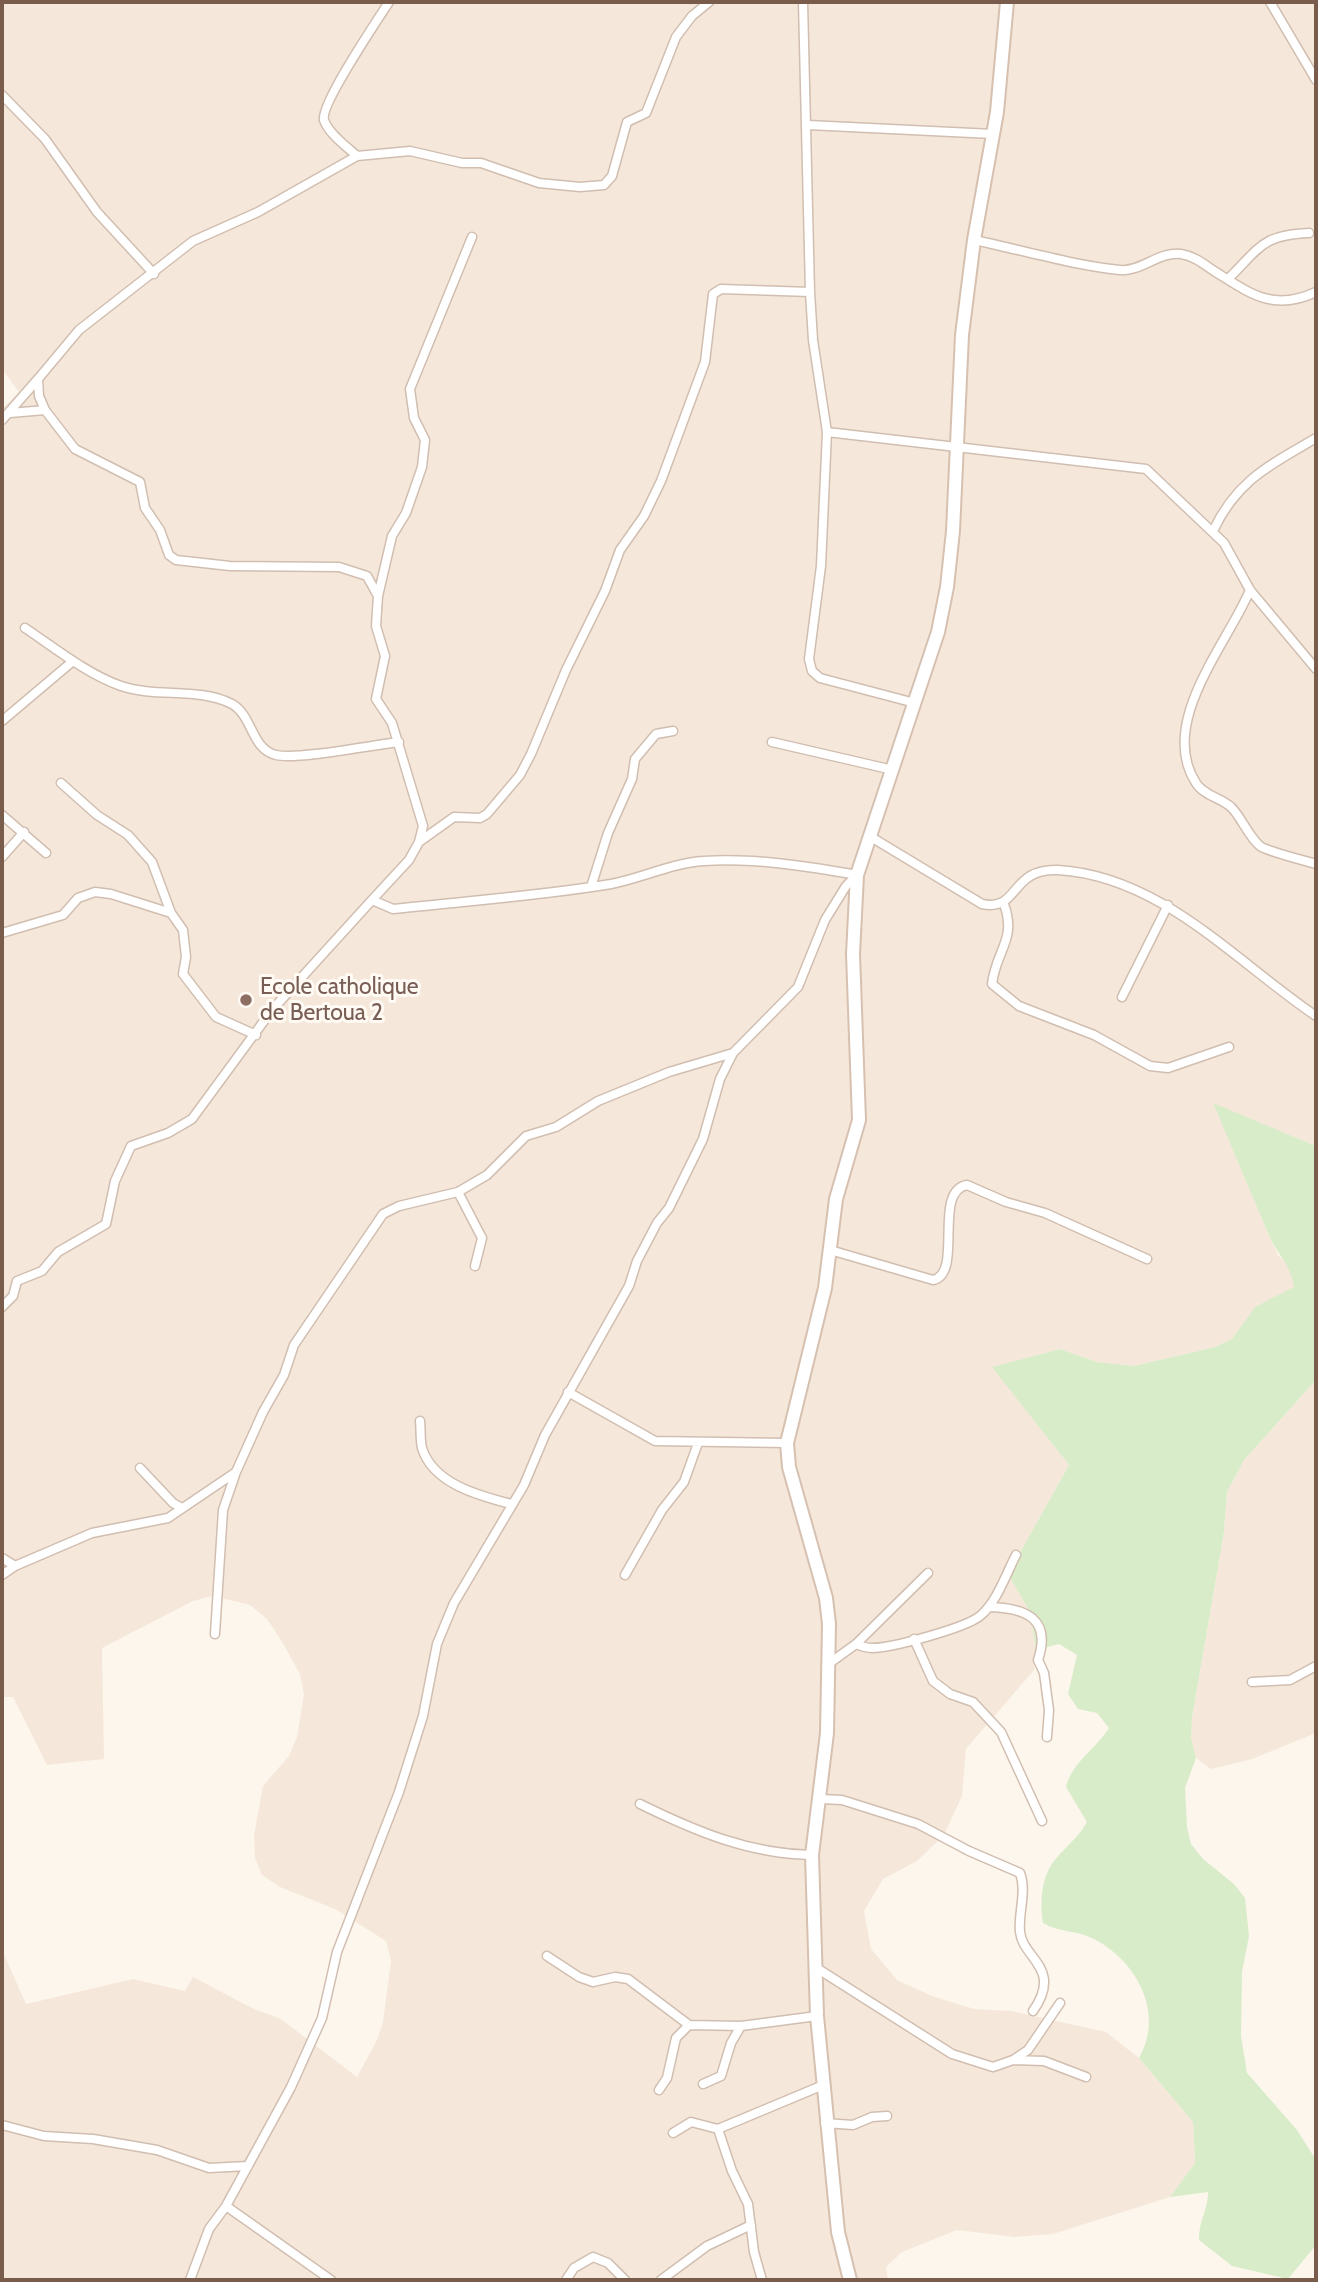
<!DOCTYPE html>
<html>
<head>
<meta charset="utf-8">
<style>
  body { margin:0 }
  #map { position:relative; width:1318px; height:2282px; overflow:hidden; background:#fdf6ec; font-family:Cabin,sans-serif }
  canvas { display:block }
  .frame { position:absolute; inset:0; border:4px solid #7a5c4d; pointer-events:none }
</style>
</head>
<body>
<div id="map">
<canvas width="1318" height="2282"></canvas>
<div class="frame"></div>
</div>
<script>
const ctx = document.querySelector('canvas').getContext('2d');
ctx.lineJoin = 'round';
function fill(path, color) {
  ctx.fillStyle = color;
  ctx.fill(path, 'evenodd');
}
function trace(path, color, width, dash) {
  ctx.strokeStyle = color;
  ctx.lineWidth = width;
  ctx.lineCap = dash ? 'butt' : 'round';
  ctx.setLineDash(dash || []);
  ctx.stroke(path);
}
function write(font, color, halo, rows, align = 'center') {
  ctx.font = font + ' Cabin,sans-serif';
  ctx.lineWidth = 6;
  ctx.setLineDash([]);
  ctx.textBaseline = 'middle';
  ctx.strokeStyle = halo;
  ctx.fillStyle = color;
  for (const [text, x, y, turn = 0] of rows) {
    ctx.save();
    ctx.translate(x, y);
    ctx.rotate((+turn || 0) * Math.PI / 180);
    ctx.textAlign = isNaN(turn) ? turn : align;
    if (halo) ctx.strokeText(text, 0, 0);
    ctx.fillText(text, 0, 0);
    ctx.restore();
  }
}
fill(new Path2D(`
  M2,2H1316V1146L1214,1104L1270,1238L1278,1255L1291,1268L1294,1288L1255,1307L1232,1339L1215,1347L1134,1366L1097,1362L1060,1349L993,1367L1069,1465L1008,1574L1030,1612L1036,1650L1034,1670L966,1749L962,1796L944,1835L917,1861L883,1879L864,1911L871,1949L897,1980L932,1996L974,2009L1011,2011L1106,2032L1139,2058L1193,2122L1195,2163L1170,2197L1053,2234L1015,2237L957,2230L902,2252L886,2267L888,2280H2V1950L26,2004L133,1979L185,1991L193,1977L254,2009L281,2019L357,2077L377,2040L383,2022L391,1961L386,1941L335,1909L280,1887L262,1875L255,1858L254,1835L263,1786L289,1756L297,1737L304,1694L300,1674L281,1640L267,1619L250,1605L213,1596L193,1601L102,1648L104,1759L47,1765L13,1697H2V409L19,392L2,369Z
  M1316,1380V1733L1252,1759L1211,1769L1196,1758L1191,1738L1192,1718L1224,1532L1227,1492L1244,1460Z`), '#f5e8da');
fill(new Path2D(`
  M1213,1103L1316,1146V1380L1244,1460L1227,1492L1224,1532L1192,1718L1191,1738L1196,1758L1185,1788L1187,1827L1191,1844L1203,1859L1234,1884L1245,1898L1249,1936L1242,1972L1241,2036L1247,2073L1297,2130L1316,2160V2245L1288,2279L1232,2266L1199,2240C1199,2219 1208,2211 1208,2192L1170,2197L1195,2163L1193,2122L1139,2058C1165,2014 1137,1961 1094,1939C1077,1930 1060,1933 1043,1923C1040,1905 1041,1879 1052,1864C1063,1848 1077,1840 1087,1822L1066,1787C1073,1761 1094,1751 1109,1728L1097,1713L1078,1709L1068,1694L1077,1655L1059,1644L1036,1650L1030,1612L1008,1574L1069,1465L992,1367L1060,1349L1097,1362L1134,1366L1215,1347L1232,1339L1255,1307L1294,1287C1290,1264 1280,1258 1270,1238Z`), '#d8ecc9');
const street = new Path2D(`
  M709,2L692,16L676,37L646,113L627,122L612,176L604,185L580,187L539,183L481,163H462L410,151L357,156L258,212L193,241L79,330L38,379L39,396L45,410L75,449L140,482L145,508L160,530L169,555L176,560L230,566L339,567L367,576L378,596L376,626L385,656L376,699L392,723L423,826L419,842L409,860L372,900L393,909C466,901 539,896 611,884C642,878 672,863 704,861C755,858 807,866 857,875
  M803,2L810,292L813,340L827,432L821,566L809,659L812,671L820,678L915,703
  M1270,2L1316,80
  M2,95L45,139L97,212L154,274
  M808,125L993,134
  M357,156C347,147 328,133 324,120C320,105 378,19 389,2
  M974,240C1022,250 1072,265 1120,270C1141,272 1159,251 1181,254C1194,256 1204,264 1214,271C1251,294 1273,312 1316,292
  M1228,279C1260,248 1261,235 1309,233
  M10,413L45,410
  M2,420L38,379
  M827,432L1146,469L1224,543L1250,590L1316,669
  M1213,531C1237,480 1270,465 1316,438
  M1250,590C1228,643 1157,723 1196,783C1203,795 1221,798 1231,807C1242,818 1248,836 1260,846C1266,851 1306,861 1316,864
  M378,596L392,536L406,513L422,467L425,440L414,418L410,389L472,237
  M25,628C55,648 87,674 121,686C157,698 199,687 232,704C253,716 251,749 276,755C297,760 373,745 399,742
  M2,721L73,661
  M772,742L893,770
  M61,783L97,815L128,835L152,862L171,913L183,930L186,957L183,974L216,1017L256,1035
  M2,815L46,853
  M871,837L982,904C1020,912 1009,868 1058,870C1161,876 1236,962 1316,1016
  M419,842L454,817L480,818L487,814L520,775L531,754L566,670L605,591L620,550L644,516L661,481L705,362L713,294L721,289L810,292
  M2,857L24,832
  M591,887L608,833L632,779L635,759L656,734L673,731
  M1004,904C1017,940 996,950 992,984L1019,1006L1094,1035L1150,1066L1168,1068L1229,1047
  M2,933L63,915L78,898L95,892L111,894L171,913
  M1122,997L1168,905
  M458,1192L482,1238L475,1266
  M830,1250L933,1280C964,1274 932,1191 967,1185L1006,1202L1045,1213L1147,1259
  M2,1307L13,1296L17,1281L42,1271L58,1252L106,1224L115,1181L131,1146L168,1133L192,1119L272,1010L372,900
  M568,1392L655,1441L787,1443
  M420,1421C421,1429 420,1440 422,1448C433,1484 480,1496 511,1504
  M140,1468L173,1503L182,1508
  M2,1558L15,1566
  M2,1575L15,1566L92,1533L168,1518L236,1472L263,1412L284,1375L294,1345L383,1214L399,1206L458,1192L487,1175L526,1136L556,1127L598,1101L669,1072L733,1053
  M625,1575L662,1510L684,1482L698,1443
  M989,1607C1025,1608 1052,1618 1038,1660L1044,1673L1049,1710L1047,1737
  M215,1634L223,1510L235,1475
  M914,1639L933,1681L950,1694L973,1702L1001,1732L1042,1821
  M856,1644C861,1646 866,1648 872,1648C892,1648 965,1628 980,1616C997,1602 1006,1574 1016,1555
  M827,1665L856,1644L928,1573
  M1252,1682L1290,1680L1316,1666
  M820,1799L842,1800L918,1824L969,1851L1020,1873C1027,1892 1018,1913 1020,1932C1023,1959 1063,1968 1033,2011
  M640,1804C695,1831 749,1854 812,1855
  M547,1956L579,1977L593,1982L615,1977L628,1979L689,2025L741,2026L817,2016
  M815,1967L952,2054L993,2067L1013,2060L1044,2061L1086,2077
  M1013,2060L1028,2050L1060,2003
  M703,2084L721,2076L731,2043L741,2026
  M659,2090L667,2078L676,2038L689,2025
  M825,2123L853,2125L872,2117L887,2116
  M2,2125L44,2136L93,2139L157,2150L209,2168L248,2166
  M718,2129L732,2171L748,2204L754,2252L762,2280
  M673,2133L691,2122L718,2129L821,2086
  M226,2206L331,2280
  M190,2280L209,2229L226,2206L291,2087L322,2018L337,1952L399,1792L423,1716L437,1644L454,1603L524,1485L545,1435L629,1286L637,1261L657,1223L669,1208L703,1139L720,1079L733,1053L798,987L825,920L846,886L857,875
  M566,2280L574,2268L593,2257L608,2263L625,2280
  M661,2280L707,2246L751,2225`);
const secondary = new Path2D(`
  M850,2280L838,2232L817,2016L812,1855L827,1733L829,1624L826,1598L789,1467L787,1443L825,1288L836,1199L859,1120L853,954L857,875L938,632L947,587L953,531L962,335L974,240L997,112L1007,2`);
trace(street, '#d1beb0', 11);
trace(secondary, '#d6c0b0', 16);
trace(street, '#fff', 8);
trace(secondary, '#fff', 12);
for (const [x, y, r, color] of [
  [246,1000,7,"#8d6e63"]
]) {
  const dot = new Path2D();
  dot.arc(x, y, r, 0, 2 * Math.PI);
  ctx.fillStyle = color;
  ctx.fill(dot);
  trace(dot, '#fffaf3', 2.5);
}
write('23px', '#785e54', '#fffaf3', [
  ["Ecole catholique",260,987],
  ["de Bertoua 2",260,1013]
], 'left');
</script>
</body>
</html>
